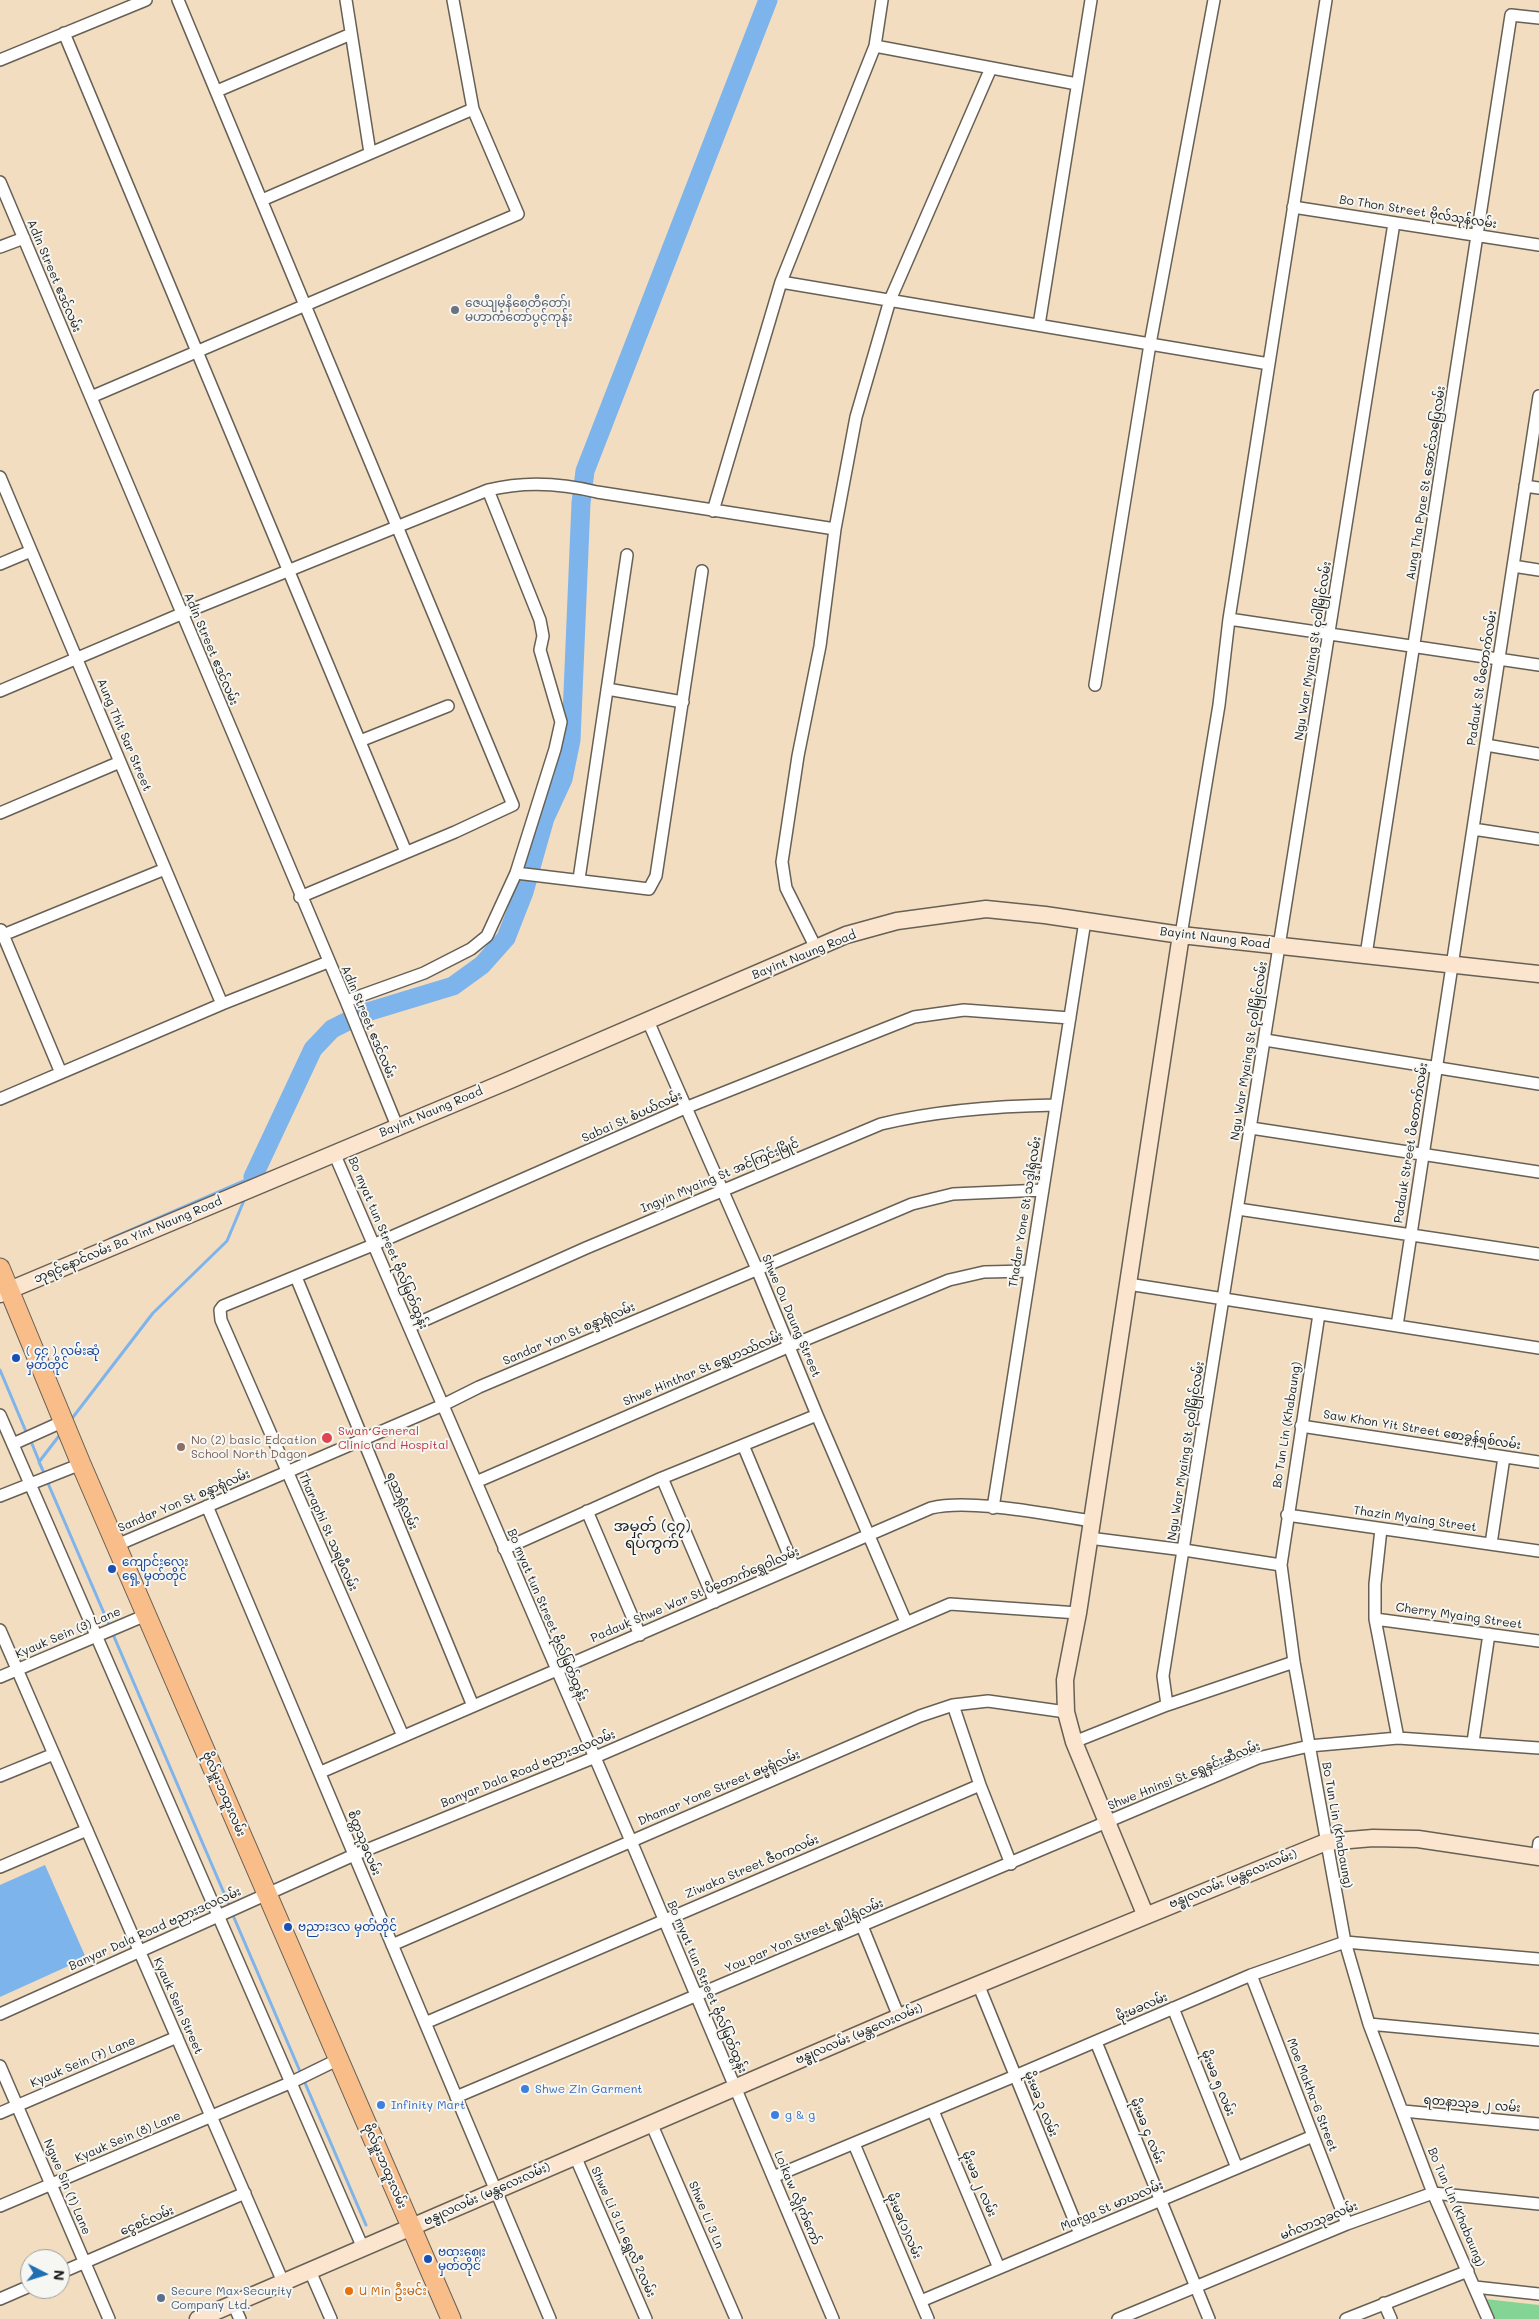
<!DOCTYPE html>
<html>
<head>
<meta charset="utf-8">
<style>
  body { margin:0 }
  #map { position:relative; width:1539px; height:2319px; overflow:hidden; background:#f2ddc0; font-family:Mali,sans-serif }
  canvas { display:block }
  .north { position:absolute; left:20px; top:2249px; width:50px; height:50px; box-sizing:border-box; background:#f6f6f2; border:1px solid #9f9f9c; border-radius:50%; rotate:95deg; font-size:14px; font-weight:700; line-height:20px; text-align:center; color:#1c1c1c }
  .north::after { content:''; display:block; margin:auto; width:18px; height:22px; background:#1f6fb2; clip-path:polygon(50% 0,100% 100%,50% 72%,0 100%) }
</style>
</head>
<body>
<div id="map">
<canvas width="1539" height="2319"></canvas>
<div class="north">N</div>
</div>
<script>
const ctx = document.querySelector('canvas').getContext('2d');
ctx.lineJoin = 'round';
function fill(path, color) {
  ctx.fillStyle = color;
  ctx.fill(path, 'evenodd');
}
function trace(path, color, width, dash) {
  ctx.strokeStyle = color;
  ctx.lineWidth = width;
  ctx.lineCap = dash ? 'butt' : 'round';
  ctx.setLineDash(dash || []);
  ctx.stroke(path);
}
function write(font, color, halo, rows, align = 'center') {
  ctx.font = font + ' Mali,"Noto Sans Myanmar",sans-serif';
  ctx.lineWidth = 4;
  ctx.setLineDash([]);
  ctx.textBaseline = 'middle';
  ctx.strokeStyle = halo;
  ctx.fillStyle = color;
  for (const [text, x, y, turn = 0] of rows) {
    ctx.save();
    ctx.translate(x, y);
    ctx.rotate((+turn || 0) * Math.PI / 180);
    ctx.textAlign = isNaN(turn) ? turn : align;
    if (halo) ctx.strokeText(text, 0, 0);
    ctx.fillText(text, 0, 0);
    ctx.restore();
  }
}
fill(new Path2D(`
  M1485,2299L1539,2305V2319H1493Z`), '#84d595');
fill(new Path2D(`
  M45,1865L86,1958L0,1997V1885Z`), '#7db4ec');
trace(new Path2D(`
  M110,1239L253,1177
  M0,1370L27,1434
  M70,1421L153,1313L227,1241L245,1198
  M30,1439L39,1461
  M45,1475L39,1462L62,1432
  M47,1481L110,1627
  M112,1632L230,1907
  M232,1913L366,2225`), '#7db4ec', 3);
trace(new Path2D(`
  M253,1177L313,1049L332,1029L364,1013L453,986L482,965L506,938L524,892L545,818L563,779L571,740L581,503L585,471L768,0`), '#7db4ec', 19);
const street = new Path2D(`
  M178,0L513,805L455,832L300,897
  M346,0L370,153
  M64,33L406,852
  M875,46L1077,84
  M0,60L146,0
  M217,91L351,34
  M0,182L346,1001L397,1126
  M262,200L473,109
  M1293,207L1539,245
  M0,247L24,238
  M781,282L1269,364
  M1039,325L1091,0
  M91,397L518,214L473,109L453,0
  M0,477L222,1004
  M1525,486L1539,488
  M713,511L781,282L875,46L882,0
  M0,564L31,551
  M1513,566L1539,570
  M1229,619L1539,665
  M1095,685L1150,344L1214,0
  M607,689L683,702
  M0,691L181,614L488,490C524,481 561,483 597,492L835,529
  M360,741L448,706
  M1486,745L1539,754
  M0,813L120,762
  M1473,829L1539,839
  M516,873L649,889L656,876L702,571
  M579,879L627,555
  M1,930L61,1073
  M3,935L165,869
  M1181,935L1219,705L1229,619L1326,0
  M816,948L786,888L782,862L798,756L820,646L835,529L856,417L890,300L991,68
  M1366,955L1511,15L1539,18
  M346,1001L424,973L471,949L487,936L516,873L555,749L561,722L540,650L543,636L540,620L488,490
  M648,1021L757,1269L817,1415L906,1622
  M1265,1040L1539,1084
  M0,1099L222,1004L328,962
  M1251,1128L1539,1172
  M334,1153L631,1841L833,2319
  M1238,1209L1539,1254
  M296,1277L473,1706
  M1128,1284L1539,1348
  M1319,1314L1281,1565L1294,1662L1345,1942L1369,2024L1433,2193L1488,2319
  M1397,1326L1539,396
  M409,1327L586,1248L881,1124C939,1110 997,1106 1056,1105
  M0,1415L363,2248
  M1301,1426L1539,1462
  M13,1444L64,1421
  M743,1445L794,1567
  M662,1478L715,1602
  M476,1482L790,1346L949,1280L984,1272L1030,1271
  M0,1496L81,1464
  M207,1506L550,2319
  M993,1508L1085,921
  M587,1511L640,1635
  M1287,1515L1539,1551
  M1381,1529L1375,1584V1619L1398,1738
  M1089,1538L1184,1550L1281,1565
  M1491,1544L1504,1457
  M117,1545L443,1405L479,1387L912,1204L953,1194L1043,1190
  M504,1549L662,1478L817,1415
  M1375,1619L1539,1641
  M0,1630L283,2282
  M0,1677L146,1615
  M953,1705L980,1785L1011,1864
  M1167,1705L1163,1676L1394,223
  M403,1736L221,1320L220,1310L223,1306L373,1245L685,1108L914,1017L964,1010L1070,1018
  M1074,1742L1167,1705L1294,1662
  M1473,1742L1489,1634
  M321,1772L931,1508C970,1498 1049,1515 1092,1521
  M0,1776L54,1754
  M1537,1857L1539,1843
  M0,1867L87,1830
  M862,1926L899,2017
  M392,1945L920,1716L953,1705L988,1701L1066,1712
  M1251,1975L1347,2224
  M978,1984L1080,2234
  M1173,2008L1237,2168
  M0,2014L354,1855L593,1758L950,1604L1078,1613
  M425,2023L980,1785
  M1369,2024L1539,2040
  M1096,2042L1209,2319
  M0,2066L109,2319
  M456,2097L1258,1758L1309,1746L1398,1738L1539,1748
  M933,2111L999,2268
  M1403,2111L1539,2124
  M0,2113L177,2037
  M651,2123L736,2319
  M854,2144L928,2319
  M575,2156L646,2319
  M773,2177L1015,2076L1251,1975L1345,1942L1539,1959
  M0,2206L292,2082L339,2059
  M310,2271L331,2319
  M60,2273L245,2193
  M1475,2287L1539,2294
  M0,2299L30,2286
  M921,2301L1313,2136
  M1384,2303L1391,2319
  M233,2304L240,2319
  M1118,2319L1347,2224L1433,2193L1539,2204
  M1346,2319L1468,2271`);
const secondary = new Path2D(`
  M0,1294L510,1080L846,935L897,921L986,909L1045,915L1181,935L1539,974
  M1145,1914L1074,1742L1066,1712L1065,1680L1078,1613L1181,935
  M198,2319L899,2017L1326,1842L1373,1838L1418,1839L1539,1857`);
const primary = new Path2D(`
  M0,1268L81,1464L451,2319`);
trace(street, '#676055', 14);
trace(secondary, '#676055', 19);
trace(primary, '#676055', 21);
trace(street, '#fff', 11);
trace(secondary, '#fce5cf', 16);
trace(primary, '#f8bd88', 19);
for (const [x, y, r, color] of [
  [455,310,5,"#6b7280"],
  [16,1358,5,"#1a4fb4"],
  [327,1438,6,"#e0444e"],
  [181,1447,5,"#8d6e63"],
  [112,1569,5,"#1a4fb4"],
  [288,1927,5,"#1a4fb4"],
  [525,2089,5,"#3f7fe0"],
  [381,2105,5,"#3f7fe0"],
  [775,2115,5,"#3f7fe0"],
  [428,2259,5,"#1a4fb4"],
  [349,2291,5,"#e8710a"],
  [161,2298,5,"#5c6f8a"]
]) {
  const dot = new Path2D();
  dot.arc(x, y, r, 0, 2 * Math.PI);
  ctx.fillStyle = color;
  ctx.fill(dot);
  trace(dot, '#f6f6f2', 2);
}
write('12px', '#1c1c1c', '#f6f6f2', [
  ["Bo Thon Street ဗိုလ်သုန်လမ်း",1418,212,9],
  ["Adin Street ဧဒင်လမ်း",54,276,67],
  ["Aung Tha Pyae St အောင်သပြေလမ်း",1426,483,-81],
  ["Adin Street ဧဒင်လမ်း",211,649,67],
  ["Ngu War Myaing St ငုဝါမြိုင်လမ်း",1313,651,-81],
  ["Padauk St ပိတောက်လမ်း",1482,678,-81],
  ["Aung Thit Sar Street",124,735,67],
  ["Bayint Naung Road",1215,938,7],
  ["Bayint Naung Road",804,955,-22],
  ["Adin Street ဧဒင်လမ်း",368,1022,67],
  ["Ngu War Myaing St ငုဝါမြိုင်လမ်း",1249,1051,-81],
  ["Bayint Naung Road",431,1112,-23],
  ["Sabai St စံပယ်လမ်း",632,1117,-24],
  ["Padauk Street ပိတောက်လမ်း",1411,1143,-81],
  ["Ingyin Myaing St အင်ကြင်းမြိုင်",720,1176,-23],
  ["Thadar Yone St သဒ္ဒါရုံလမ်း",1025,1212,-81],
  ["ဘုရင့်နောင်လမ်း Ba Yint Naung Road",128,1240,-23],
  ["Bo myat tun Street ဗိုလ်မြတ်ထွန်း",388,1243,67],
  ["Shwe Ou Daung Street",791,1316,67],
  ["Sandar Yon St စန္ဒာရုံလမ်း",569,1334,-23],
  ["Shwe Hinthar St ရွှေဟဿ်လမ်း",703,1369,-23],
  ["Bo Tun Lin (Khabaung)",1287,1425,-81],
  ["Saw Khon Yit Street စောခွန်ရစ်လမ်း",1422,1430,9],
  ["Ngu War Myaing St ငုဝါမြိုင်လမ်း",1186,1451,-81],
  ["Sandar Yon St စန္ဒာရုံလမ်း",184,1501,-23],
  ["ရသာရုံလမ်း",402,1501,67],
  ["Thazin Myaing Street",1415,1519,8],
  ["Tharaphi St သရဖီလမ်း",328,1532,66],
  ["Padauk Shwe War St ပိတောက်ရွှေဝါလမ်း",695,1595,-23],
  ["Bo myat tun Street ဗိုလ်မြတ်ထွန်း",547,1615,67],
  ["Cherry Myaing Street",1459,1616,8],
  ["Kyauk Sein (3) Lane",68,1633,-23],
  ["Banyar Dala Road ဗညားဒလလမ်း",528,1769,-22],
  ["Shwe Hninsi St ရွှေနှင်းဆီလမ်း",1184,1776,-22],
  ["Dhamar Yone Street ဓမ္မရုံလမ်း",719,1788,-23],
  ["ဗိုလ်မှူးဘထူးလမ်း",224,1794,67],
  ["Bo Tun Lin (Khabaung)",1337,1825,80],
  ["စိတ္တသုခလမ်း",364,1843,68],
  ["Ziwaka Street ဇီဝကလမ်း",752,1867,-23],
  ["ဗန္ဓုလလမ်း (မန္တလေးလမ်း)",1233,1879,-22],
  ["Banyar Dala Road ဗညားဒလလမ်း",155,1929,-24],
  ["You par Yon Street ရူပါရုံလမ်း",804,1936,-23],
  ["Bo myat tun Street ဗိုလ်မြတ်ထွန်း",707,1987,67],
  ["Kyauk Sein Street",178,2006,66],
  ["မိုးမခလမ်း",1142,2007,-23],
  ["ဗန္ဓုလလမ်း (မန္တလေးလမ်း)",859,2034,-23],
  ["Kyauk Sein (7) Lane",83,2062,-23],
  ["မိုးမခ ၅ လမ်း",1218,2083,68],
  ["Moe Makha-6 Street",1312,2095,69],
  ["မိုးမခ ၃ လမ်း",1041,2104,68],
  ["ရတနာသုခ ၂ လမ်း",1472,2104,5],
  ["မိုးမခ ၄ လမ်း",1147,2131,68],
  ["Kyauk Sein (8) Lane",128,2137,-23],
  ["ဗိုလ်မှူးဘထူးလမ်း",385,2166,67],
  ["မိုးမခ ၂ လမ်း",979,2184,67],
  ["Ngwe Sin (1) Lane",67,2187,67],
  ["ဗန္ဓုလလမ်း (မန္တလေးလမ်း)",487,2194,-24],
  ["Loikaw လွိုက်ကော်",797,2198,67],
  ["Marga St မာဃလမ်း",1112,2206,-23],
  ["Bo Tun Lin (Khabaung)",1456,2207,67],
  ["Shwe Li 3 Ln",706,2215,67],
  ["ငွေစင်လမ်း",147,2221,-23],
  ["မင်္ဂလာသုခလမ်း",1319,2221,-22],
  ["မိုးမခ(၁)လမ်း",904,2226,67],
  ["Shwe Li 3 Ln ရွှေလီ 2လမ်း",623,2232,66]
]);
write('12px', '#5b616d', '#f6f6f2', [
  ["ဇေယျမုနိစေတီတော်၊",465,303],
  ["မဟာကံတော်ပွင့်ကုန်း",465,317]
], 'left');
write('12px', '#164399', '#f6f6f2', [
  ["( ၄၄ ) လမ်းဆုံ",26,1351],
  ["မှတ်တိုင်",26,1365],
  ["ကျောင်းလေး",122,1562],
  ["ရှေ့ မှတ်တိုင်",122,1576],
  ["ဗညားဒလ မှတ်တိုင်",298,1927],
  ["ဗထူးဈေး",438,2252],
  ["မှတ်တိုင်",438,2266]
], 'left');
write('12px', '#be3a42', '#f6f6f2', [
  ["Swan General",338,1431],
  ["Clinic and Hospital",338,1445]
], 'left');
write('12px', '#785e54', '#f6f6f2', [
  ["No (2) basic Edcation",191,1440],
  ["School North Dagon",191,1454]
], 'left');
write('12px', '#366cbe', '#f6f6f2', [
  ["Shwe Zin Garment",535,2089],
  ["Infinity Mart",391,2105],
  ["g & g",785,2115]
], 'left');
write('12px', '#4e5e75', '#f6f6f2', [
  ["Secure Max Security",171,2291],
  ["Company Ltd.",171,2305]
], 'left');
write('12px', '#c56008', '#f6f6f2', [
  ["U Min ဦးမင်း",359,2291]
], 'left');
write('15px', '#1c1c1c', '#f6f6f2', [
  ["အမှတ် (၄၇)",652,1526],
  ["ရပ်ကွက်",652,1543]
]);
</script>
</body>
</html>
